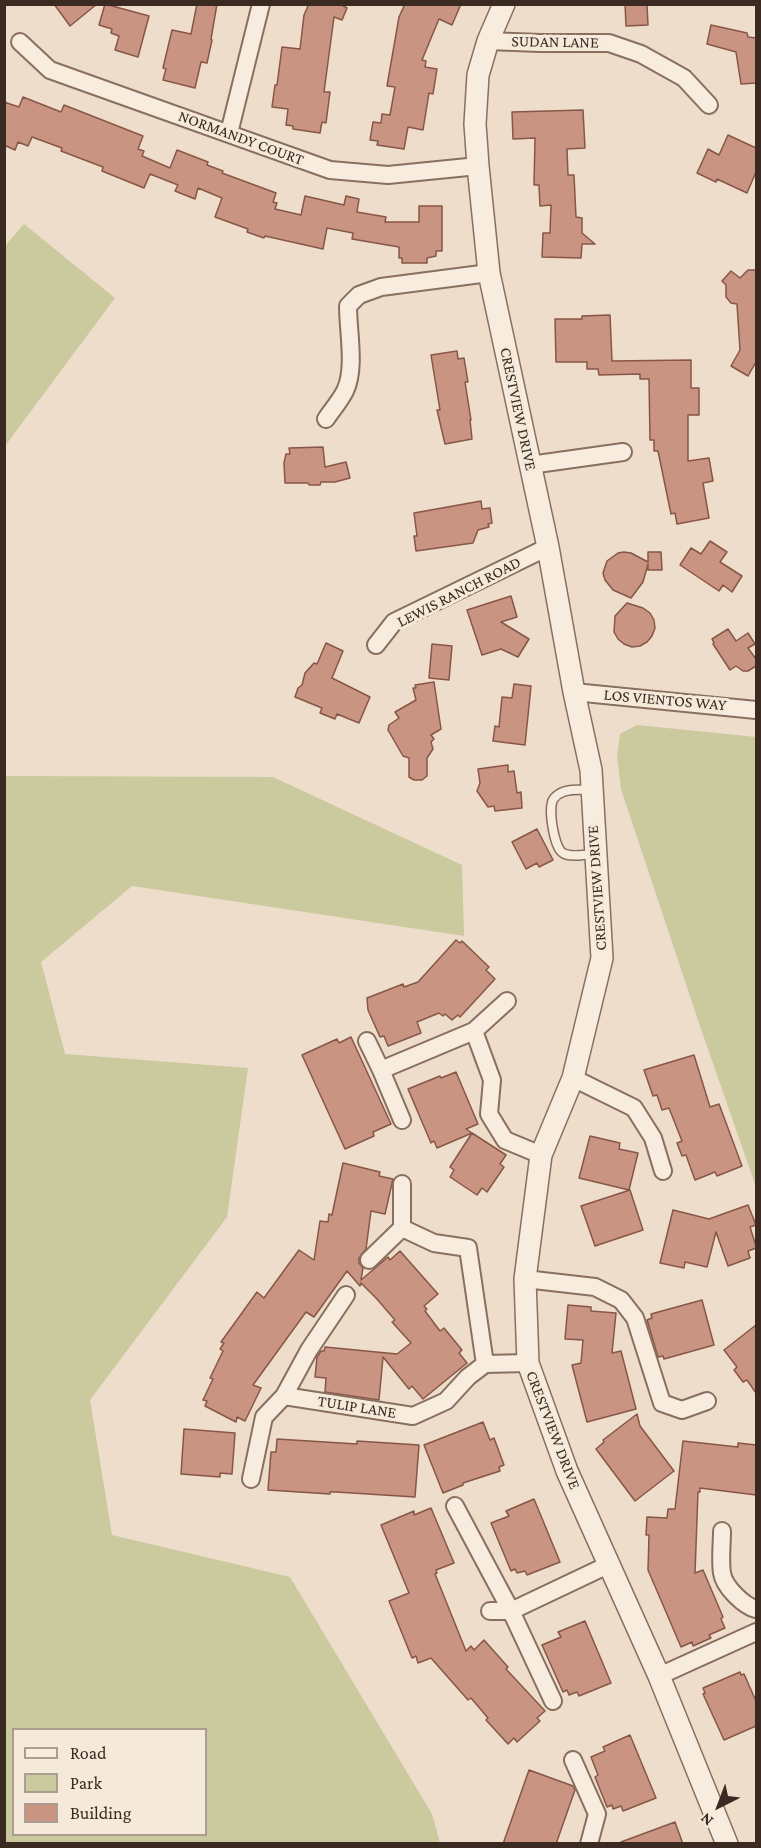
<!DOCTYPE html>
<html>
<head>
<meta charset="utf-8">
<style>
  body { margin:0 }
  #map { position:relative; width:761px; height:1848px; overflow:hidden; background:#edddca; font-family:"Crimson Pro",serif }
  canvas { display:block }
  .frame { position:absolute; inset:0; border:6px solid #3b2a22; pointer-events:none }
  .legend { position:absolute; left:12px; top:1728px; width:195px; height:108px; box-sizing:border-box; background:#f5e9da; border:2px solid #ab9d90; margin:0; padding:8px 10px; list-style:none; font-size:18px; color:#3b2a22 }
  .legend li { display:flex; align-items:center; gap:12px; height:30px }
  .legend b { width:30px; border:2px solid #ab9d90 }
  .north { position:absolute; left:689px; top:1776px; width:60px; height:60px; -webkit-text-stroke:4px #f5e9da; paint-order:stroke; rotate:222deg; font-size:16px; font-weight:700; line-height:24px; text-align:center; color:#3b2a22 }
  .north::after { content:''; display:block; margin:auto; width:21px; height:27px; background:#3b2a22; clip-path:polygon(50% 0,100% 100%,50% 72%,0 100%) }
</style>
</head>
<body>
<div id="map">
<canvas width="761" height="1848"></canvas>
<div class="frame"></div>
<ul class="legend">
<li><b style="height:8px;background:#f8ecde"></b>Road</li>
<li><b style="height:16px;background:#cbc99e"></b>Park</li>
<li><b style="height:16px;background:#c99482"></b>Building</li>
</ul>
<div class="north">N</div>
</div>
<script>
const ctx = document.querySelector('canvas').getContext('2d');
ctx.lineJoin = 'round';
function fill(path, color) {
  ctx.fillStyle = color;
  ctx.fill(path, 'evenodd');
}
function trace(path, color, width, dash) {
  ctx.strokeStyle = color;
  ctx.lineWidth = width;
  ctx.lineCap = dash ? 'butt' : 'round';
  ctx.setLineDash(dash || []);
  ctx.stroke(path);
}
function write(font, color, halo, rows, align = 'center') {
  ctx.font = font + ' "Crimson Pro",serif';
  ctx.lineWidth = 6;
  ctx.setLineDash([]);
  ctx.textBaseline = 'middle';
  ctx.strokeStyle = halo;
  ctx.fillStyle = color;
  for (const [text, x, y, turn = 0] of rows) {
    ctx.save();
    ctx.translate(x, y);
    ctx.rotate((+turn || 0) * Math.PI / 180);
    ctx.textAlign = isNaN(turn) ? turn : align;
    if (halo) ctx.strokeText(text, 0, 0);
    ctx.fillText(text, 0, 0);
    ctx.restore();
  }
}
fill(new Path2D(`
  M24,224L115,298L5,446V246Z
  M637,725L756,737V1187L701,1029L621,789L617,756L620,734Z
  M5,776L273,777L462,865L464,936L132,886L41,962L65,1054L248,1068L227,1217L90,1400L112,1535L290,1577L432,1814L440,1843H5ZM14,1730H206V1834H14Z`), '#cbc99e');
const building = new Path2D(`
  M54,4H97L70,26Z
  M105,4L149,16L138,57L115,50L119,36L111,33L112,29L99,25Z
  M197,4H217L211,39L212,40L207,63L201,62L195,88L163,80L166,69L163,68L172,30L191,34Z
  M305,4H340L347,8L342,20L334,17L324,92H330L326,123L322,122L320,133L293,129V126L286,125L288,109L272,107L275,85H277L282,47L300,49L304,15L308,6Z
  M405,4H461L452,25L439,19L422,60L426,61L425,67L437,69L433,94L429,93L423,130L408,127L404,149L377,145L378,141L370,140L373,122L381,123L382,114L390,115L395,87L387,86L399,17Z
  M625,4H647L648,25L626,26Z
  M711,25L747,33L748,37L756,38V83L741,84L736,52L707,44Z
  M23,97L61,112L64,105L143,136L138,149L144,151L142,156L170,168L177,150L208,162L207,165L223,171L222,173L276,193L273,202L277,203L275,209L301,215L305,196L344,205L346,196L359,199L357,212L386,217L385,222H419V206H442V251H436V256L427,258V263H402V258H399V247L352,239L353,233L327,228L323,249L265,236L264,238L247,232L248,229L215,217L222,198L198,188L195,199L175,191L178,185L150,174L144,188L102,171L103,167L61,151L62,148L32,137L28,146L18,142L15,150L4,145V102L19,107Z
  M583,110L585,148L567,149L568,175H574L576,217L582,218V233L595,244H582L581,258L542,257L543,233H550L551,205L540,206L539,185H534L535,138L513,139L512,112Z
  M728,135L756,148V172L747,193L717,179L716,182L697,173L708,149L719,155Z
  M748,270H756V362L748,376L731,366L740,350L737,304L731,303L726,297V285L722,281L731,271L740,278Z
  M610,315L612,361L691,360V388H699V415H688V461L709,458L713,481L703,483L709,518L677,524L675,513L671,514L658,451H654V440H650L649,379H640V374L599,375L598,369H587V362H556L555,319H582V316Z
  M457,351L458,359L464,358L468,382H465L471,420H470L472,439L445,444L437,410H440L431,355Z
  M323,447L325,467L346,462L350,478L335,482H321L320,485H309L308,483H285L284,463L286,454H290L289,448Z
  M481,501L482,509L490,508L492,523L488,524L489,527L478,530L473,543L416,551L414,536H417L414,513Z
  M710,541L727,552L720,562L742,576L732,592L723,585L719,591L680,565L691,548L701,554Z
  M624,552L631,553L648,562V552H661L662,570H648V564L643,582L631,598L613,590L605,580L603,573L607,561L618,553Z
  M511,596L517,617L501,622L529,639L518,657L501,649L482,655L467,610Z
  M627,603L643,608L650,613L654,620L655,628L652,636L647,642L640,646L632,647L624,644L618,639L614,632L615,616Z
  M728,629L736,641L748,633L755,644L748,648L756,659V666L748,671H743L736,666L730,670L713,644L714,643L712,639Z
  M326,643L343,651L332,678L370,697L359,723L337,714L335,719L320,713L322,708L295,697L298,688L302,685L305,673L314,663L317,664Z
  M432,644L452,646L449,680L429,678Z
  M434,682L441,729L431,735L434,739L431,742L433,749L427,758V776L422,780H414L409,777V758L403,756L388,730L389,725L399,718L395,712L416,700L413,688H416L415,685Z
  M514,684L531,686L525,745L493,741L495,726L499,727L502,697L512,698Z
  M508,765V772L514,771L517,793L521,792L522,808L495,811L494,806L488,807L477,791L480,783L478,769Z
  M537,829L553,860L539,867L537,863L526,869L512,842Z
  M456,940L460,943L462,941L489,967L486,970L495,979L460,1017L458,1015L452,1020L445,1014L443,1016L439,1013L417,1022L421,1033L388,1046L384,1036L380,1037L368,1010L367,998L403,984L404,987L418,982Z
  M351,1037L391,1124L373,1132L374,1136L345,1149L302,1055L337,1039L339,1043Z
  M694,1055L710,1107L719,1104L742,1166L717,1176L715,1172L695,1180L686,1155L682,1156L677,1143L682,1141L669,1108L662,1110L657,1095L653,1096L644,1070Z
  M456,1072L478,1124L466,1129L472,1133L437,1148L434,1141L431,1143L408,1089L440,1076L441,1078Z
  M472,1133L506,1155L500,1164L504,1167L487,1192L482,1188L477,1195L450,1177L454,1170L450,1167Z
  M590,1136L620,1143L619,1149L638,1153L629,1190L579,1178Z
  M343,1163L380,1172L379,1176L393,1179L385,1214L371,1211L366,1249L359,1258V1263L363,1268L361,1280L388,1257L390,1260L400,1251L438,1294L424,1306L427,1309L425,1311L440,1331L444,1328L462,1350L459,1353L467,1363L423,1399L412,1386L409,1389L383,1357L379,1400L325,1392L326,1378L315,1377L317,1357L321,1351H324L325,1347L397,1354L411,1343L392,1322L395,1320L376,1298L361,1283L360,1286L347,1271L314,1317L306,1312L253,1385L261,1388L245,1421L237,1417L236,1422L205,1406L207,1401L203,1400L213,1379L210,1378L223,1351L220,1349L224,1343L221,1342L257,1292L264,1298L299,1250L314,1260L320,1221L328,1222L329,1214L332,1215Z
  M630,1190L643,1230L595,1246L581,1206Z
  M748,1205L756,1225L750,1227L756,1246V1248L748,1251L750,1258L728,1266L716,1232L707,1267L685,1262L684,1268L660,1263L673,1210L709,1219Z
  M702,1300L714,1345L664,1359L663,1356L658,1357L647,1320L652,1318L651,1314Z
  M568,1305L591,1307V1311L616,1313L612,1353L621,1351L636,1409L587,1422L572,1365L581,1363L583,1340L565,1339Z
  M756,1325V1393L747,1380L743,1382L734,1370L737,1367L724,1350Z
  M637,1414L640,1426L674,1471L635,1501L596,1449L604,1442L603,1440Z
  M483,1422L490,1440L494,1438L504,1465L499,1467L500,1471L463,1483V1485L443,1493L424,1445Z
  M184,1429L235,1433L232,1474L220,1473V1477L181,1474Z
  M277,1439L357,1444V1441L419,1445L415,1497L336,1492H330V1494L268,1490L271,1452H276Z
  M683,1441L738,1447V1443L756,1445V1495L700,1488V1492H698L695,1573L703,1570L723,1617L721,1619L725,1628L709,1635L711,1638L693,1646L692,1642L681,1647L648,1570L649,1535H646L647,1517L667,1518L668,1509H675Z
  M534,1499L560,1562L527,1575L525,1571L517,1573L515,1569L511,1571L491,1523L509,1516L506,1511Z
  M431,1508L454,1563L436,1570L437,1573L435,1574L466,1651L471,1646L474,1650L484,1640L508,1667L506,1669L545,1711L537,1718L540,1721L517,1742L514,1738L508,1744L486,1720L488,1718L471,1698L468,1700L431,1658L418,1663L416,1656L412,1658L389,1601L409,1593L381,1525L414,1511V1515Z
  M585,1621L611,1683L579,1696L577,1692L569,1695L567,1690L563,1692L542,1645L561,1637L558,1632Z
  M740,1672L741,1675L744,1674L756,1701V1726L724,1740L703,1694L705,1693L703,1688Z
  M630,1735L656,1798L623,1811L621,1806L613,1809L612,1805L607,1807L595,1777L598,1775L591,1757L605,1751L603,1747Z
  M529,1770L573,1786L575,1790L556,1844H503Z
  M675,1822L683,1844H621V1842Z`);
fill(building, '#c99482');
trace(building, '#885646', 1.5);
const service = new Path2D(`
  M591,790C581,790 568,788 559,794C558,794 553,799 553,800C548,809 554,848 563,853C571,858 586,854 595,854`);
const minor = new Path2D(`
  M488,41L540,43H609L641,54L684,78L709,105
  M20,42L50,70L330,170L388,175L478,166
  M229,133L261,4
  M326,419C332,410 340,401 345,391C356,368 348,332 348,306L359,295L381,287L489,273
  M530,465L623,452
  M376,645L394,622L548,547
  M574,692L756,710
  M474,1031L507,1001
  M367,1041L381,1070
  M573,1078L634,1108L653,1138L663,1171
  M402,1120L381,1070L474,1031L492,1080L489,1114L505,1140L541,1155
  M402,1228V1184
  M369,1260L402,1228L434,1243L468,1248L485,1364
  M525,1279L595,1287L621,1300L635,1318L662,1403L682,1410L707,1401
  M284,1396L309,1350L346,1295
  M251,1479L264,1417L284,1396L413,1416L446,1401L468,1377L485,1364L528,1363
  M455,1506L511,1611L553,1701
  M722,1531C722,1544 720,1560 722,1573C724,1587 744,1606 756,1609
  M490,1611H511L610,1564
  M659,1676L756,1632
  M573,1760L597,1814L589,1844`);
const tertiary = new Path2D(`
  M504,4L488,41L478,75L475,124L478,166L489,273L548,547L574,692L591,770L602,958L573,1078L541,1155L525,1279L528,1363L567,1471L659,1676L727,1844`);
trace(service, '#896f5f', 11);
trace(minor, '#896f5f', 20);
trace(tertiary, '#896f5f', 24);
trace(service, '#f8ecde', 8);
trace(minor, '#f8ecde', 16);
trace(tertiary, '#f8ecde', 21);
write('16px', '#3b2a22', '#f5e9da', [
  ["SUDAN LANE",555,42,1],
  ["NORMANDY COURT",241,138,20],
  ["CRESTVIEW DRIVE",518,409,78],
  ["LEWIS RANCH ROAD",459,592,-27],
  ["LOS VIENTOS WAY",665,700,5],
  ["CRESTVIEW DRIVE",597,888,-94],
  ["TULIP LANE",357,1407,9],
  ["CRESTVIEW DRIVE",553,1430,69]
]);
</script>
</body>
</html>
